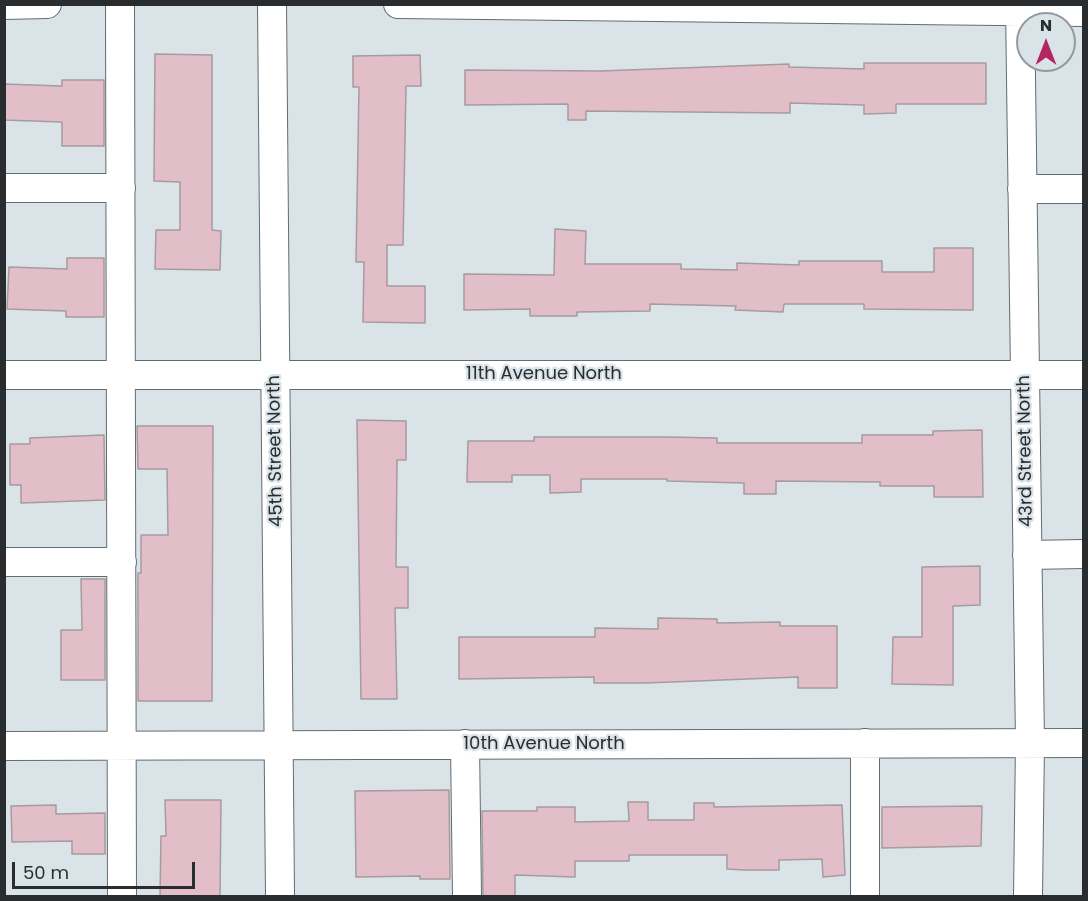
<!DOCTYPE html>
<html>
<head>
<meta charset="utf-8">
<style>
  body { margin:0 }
  #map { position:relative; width:1088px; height:901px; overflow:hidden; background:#d9e3e8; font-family:Poppins,sans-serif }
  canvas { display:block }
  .frame { position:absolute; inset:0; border:6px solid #292d2f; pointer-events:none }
  .north { position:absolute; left:1016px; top:12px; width:60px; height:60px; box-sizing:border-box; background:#d9e3e8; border:2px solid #939a9e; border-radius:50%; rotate:0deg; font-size:16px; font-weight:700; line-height:24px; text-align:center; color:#292d2f }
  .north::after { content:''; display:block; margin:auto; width:21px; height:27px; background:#b22662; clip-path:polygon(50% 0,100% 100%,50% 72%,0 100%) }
  .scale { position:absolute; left:12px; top:862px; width:183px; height:27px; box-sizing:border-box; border:3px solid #292d2f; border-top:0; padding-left:8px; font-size:18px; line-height:21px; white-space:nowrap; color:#292d2f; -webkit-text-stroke:4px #d9e3e8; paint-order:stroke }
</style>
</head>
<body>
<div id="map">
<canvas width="1088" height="901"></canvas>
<div class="frame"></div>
<div class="north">N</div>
<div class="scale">50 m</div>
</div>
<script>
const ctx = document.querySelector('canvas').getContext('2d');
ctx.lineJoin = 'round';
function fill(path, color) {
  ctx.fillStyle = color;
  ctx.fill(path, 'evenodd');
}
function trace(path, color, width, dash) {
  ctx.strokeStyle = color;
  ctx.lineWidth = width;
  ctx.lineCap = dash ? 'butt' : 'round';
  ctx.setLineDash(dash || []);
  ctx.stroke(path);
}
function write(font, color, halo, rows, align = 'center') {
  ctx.font = font + ' Poppins,sans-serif';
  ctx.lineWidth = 4.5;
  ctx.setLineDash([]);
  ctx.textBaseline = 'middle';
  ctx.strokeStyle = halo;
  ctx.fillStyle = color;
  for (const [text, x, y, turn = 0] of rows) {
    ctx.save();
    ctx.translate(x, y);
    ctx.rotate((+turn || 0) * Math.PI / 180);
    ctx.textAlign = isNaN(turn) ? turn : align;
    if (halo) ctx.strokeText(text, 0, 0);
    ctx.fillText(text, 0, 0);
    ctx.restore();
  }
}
const building = new Path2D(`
  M155,54L212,55V230L221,231L220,270L155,269L156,230H180V182L154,181Z
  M420,55L421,86H406L403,245H387V286H425V323L363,322L364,262H356L359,87H353V56Z
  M864,63H986V104H896V113L864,114V105L790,103V113L586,111V120H568V104L465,105V70L600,71L789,64V67L864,69Z
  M62,80H104V146H62V122L4,120V84L62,86Z
  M555,229L586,231L585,264H681V269L737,270V263L799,265V261H882V272H934V248H973V310L864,309V304H784L783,312L735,310L736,306L650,304V311L577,312V316H530V309L464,310V274L554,275Z
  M67,258H104V317H66V311L7,309L9,267L67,269Z
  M357,420L406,421V460H397L396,567H408V608H395L397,699H361Z
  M137,426H213L212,701H138V573H141V535H168L167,469H138Z
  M982,430L983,497H934V486H880V482L776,481V494H744V483L667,481V479H581V492L550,493V475H512V482H467L468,441H534V437H667L717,438V443H862V435H933V431Z
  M104,435L105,500L21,503V485H10V444H30V438Z
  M980,566V605L953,606V685L892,684L893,637H922V567Z
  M81,579H105V680H61V630H82Z
  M658,618L717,619V623L780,622V626H837V688H798V677L646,683H594V677L459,679V637H595V628L658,629Z
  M449,790L450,879H420V876L356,877L355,791Z
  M165,800H221L220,897H160L161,836H166Z
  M628,802H648V820H694V803H714V807L842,805L845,875L823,877L822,859L779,860V870H744L727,869V855H629V861H575V877L515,875V897H483L482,811H537V807H575V822L629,821Z
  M56,805V814L105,813V854H72V841L12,842L11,806Z
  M982,806L981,846L882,848V807Z`);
fill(building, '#e2bfc8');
trace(building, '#a69b9e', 1.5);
const minor = new Path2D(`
  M120,4L122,896
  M272,4L280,896
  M398,4L1084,12
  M1020,4L1030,743L1028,896
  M4,5L47,4
  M4,188H121
  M1022,189H1084
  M4,375H1084
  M1027,555L1084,554
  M4,562H122
  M865,743V896
  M465,744L467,896
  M4,746L1084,743`);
trace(minor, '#636c71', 30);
trace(minor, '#fff', 28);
write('18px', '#292d2f', '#d9e3e8', [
  ["11th Avenue North",544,374],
  ["45th Street North",276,451,-91],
  ["43rd Street North",1026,451,-91],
  ["10th Avenue North",544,744]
]);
</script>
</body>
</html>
